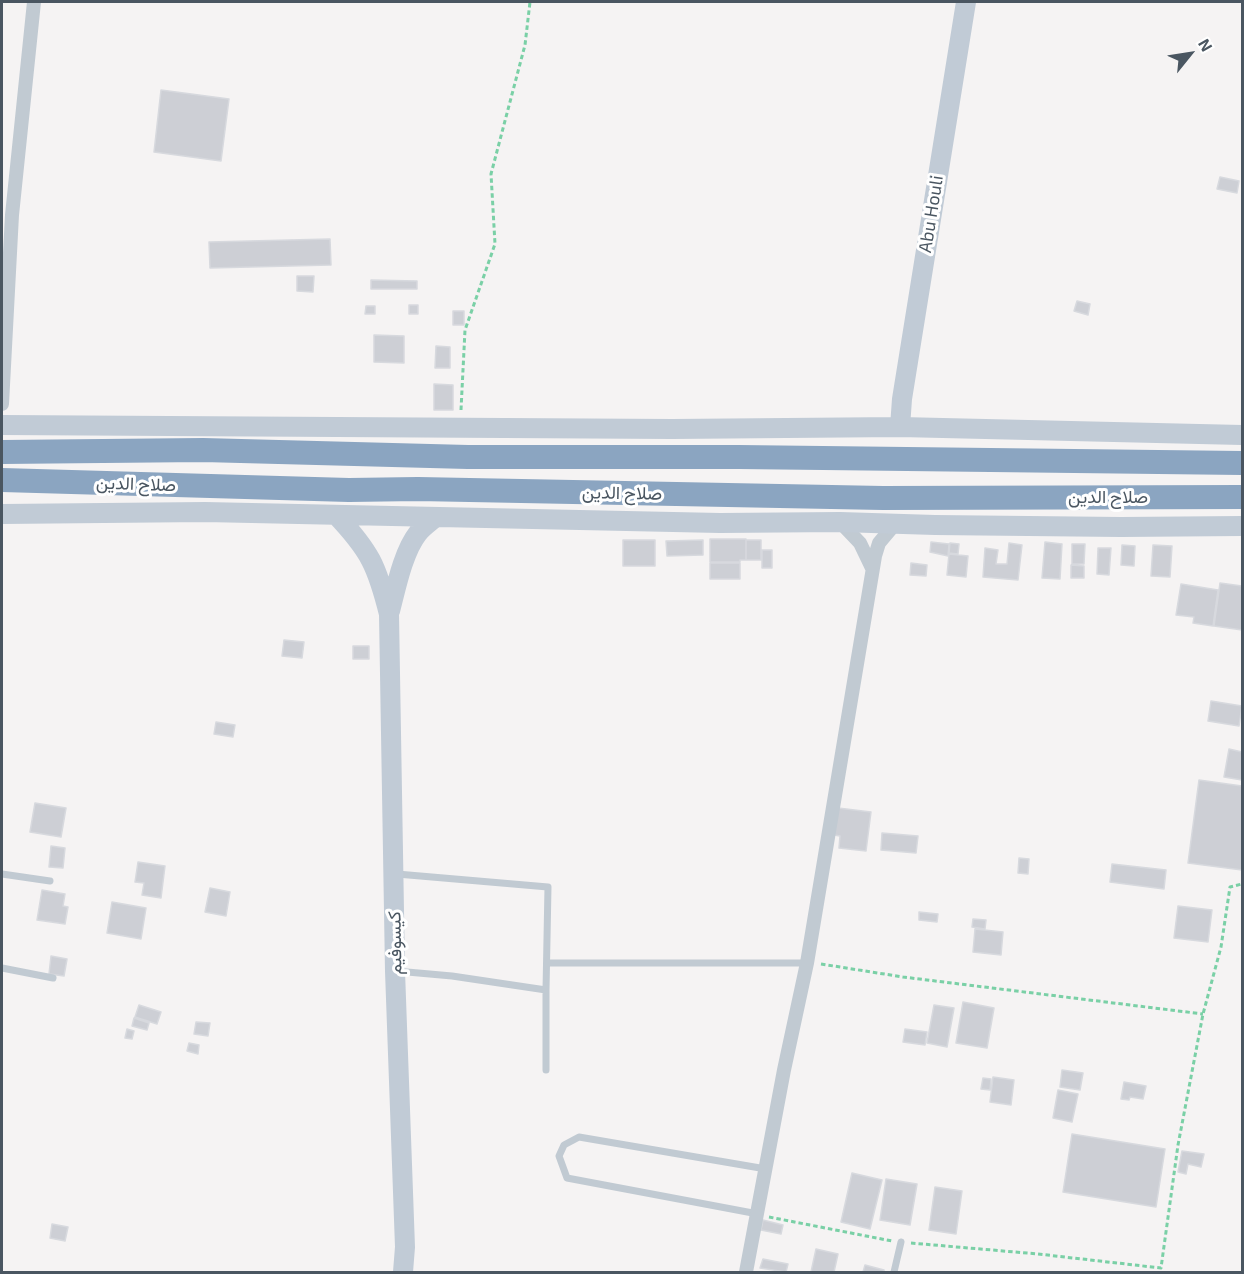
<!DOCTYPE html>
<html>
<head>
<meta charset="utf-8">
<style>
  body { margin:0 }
  #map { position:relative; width:1244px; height:1274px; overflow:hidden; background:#f5f3f3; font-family:"Exo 2",sans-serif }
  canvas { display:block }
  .frame { position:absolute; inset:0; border:3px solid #4a5661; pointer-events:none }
  .north { position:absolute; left:1160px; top:24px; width:60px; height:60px; -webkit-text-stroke:4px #fff; paint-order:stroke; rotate:60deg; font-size:16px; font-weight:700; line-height:24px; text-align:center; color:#4a5661 }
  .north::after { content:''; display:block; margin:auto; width:21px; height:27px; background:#4a5661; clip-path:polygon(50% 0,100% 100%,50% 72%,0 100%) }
</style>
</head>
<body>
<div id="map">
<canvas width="1244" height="1274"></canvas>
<div class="frame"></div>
<div class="north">N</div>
</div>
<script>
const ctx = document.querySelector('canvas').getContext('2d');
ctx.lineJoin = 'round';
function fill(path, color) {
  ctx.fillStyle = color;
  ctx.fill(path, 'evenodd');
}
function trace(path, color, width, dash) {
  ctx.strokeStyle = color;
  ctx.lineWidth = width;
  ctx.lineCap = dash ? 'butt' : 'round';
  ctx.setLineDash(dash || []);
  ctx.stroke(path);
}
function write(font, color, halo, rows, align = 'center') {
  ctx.font = font + ' "Exo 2",Vazirmatn,sans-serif';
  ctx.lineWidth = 6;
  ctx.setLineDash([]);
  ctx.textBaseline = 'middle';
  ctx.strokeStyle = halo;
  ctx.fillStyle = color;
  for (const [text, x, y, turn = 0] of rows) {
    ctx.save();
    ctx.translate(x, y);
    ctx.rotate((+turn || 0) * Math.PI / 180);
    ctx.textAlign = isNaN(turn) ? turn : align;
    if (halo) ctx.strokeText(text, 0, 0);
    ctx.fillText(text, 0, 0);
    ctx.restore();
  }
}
const building = new Path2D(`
  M161,90L229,99L221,161L154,152Z
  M1220,177L1239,181L1237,193L1217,189Z
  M330,239L331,265L210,268L209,242Z
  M297,276H314L313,292L297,291Z
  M371,280L417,281V289H371Z
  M1077,301L1090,304L1088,315L1074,311Z
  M409,305H418V314H409Z
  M366,306H375V314H365Z
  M453,311H464V325H453Z
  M374,335L404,336V363L374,362Z
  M436,346L450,347V368H435Z
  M434,384L453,385V410H434Z
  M710,539H746V560H740V562H710Z
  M623,540H655V566H623Z
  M703,540V555L667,556L666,541Z
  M746,540H761V560H746Z
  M931,542L949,544L948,556L930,552Z
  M1045,542L1062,544L1060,579L1042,578Z
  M950,543L959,544L958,554L949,553Z
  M1009,543L1022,545L1018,580L983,577L985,548L998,550L996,564H1007Z
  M1072,544H1085L1084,564H1072Z
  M1122,545L1135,546L1134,566L1121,565Z
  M1153,545L1172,546L1170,577L1151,576Z
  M1098,548H1111L1109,575L1097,574Z
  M762,550H772V568H762Z
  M949,554L968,556L966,577L947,575Z
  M710,563H740V579H710Z
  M911,563L927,565L926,576L910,575Z
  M1071,565L1084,566V578H1071Z
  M1220,583L1242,586V630L1214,626Z
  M1181,584L1218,590L1213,626L1193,623L1194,617L1176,615Z
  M284,640L304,642L302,658L282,656Z
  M353,646H369V659H353Z
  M1211,701L1242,706L1239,726L1208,721Z
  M216,722L235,725L233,737L214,734Z
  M1229,749L1242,752V780L1224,777Z
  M1199,780L1242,786V870L1188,863Z
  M35,803L66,808L61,837L30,832Z
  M838,808L871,812L866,851L839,848L840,836L834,835Z
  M882,833L918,836L916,853L881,850Z
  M51,846L65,848L63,868L49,867Z
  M1019,858L1029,859L1028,874L1018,873Z
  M138,862L165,866L161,898L142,895L144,883L135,882Z
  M1112,864L1166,870L1164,889L1110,882Z
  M210,888L230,892L226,916L205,912Z
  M42,890L65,894L63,906L68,907L65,924L37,920Z
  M112,902L146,908L141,939L107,933Z
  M1178,906L1212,910L1208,942L1174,938Z
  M919,912L938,914L937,922L919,920Z
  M973,919L986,920L985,929L972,927Z
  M975,929L1003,932L1001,955L973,952Z
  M51,956L67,959L64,976L49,974Z
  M963,1002L994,1008L987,1048L956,1043Z
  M139,1005L161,1012L157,1024L135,1017Z
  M934,1005L954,1008L947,1047L927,1043Z
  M134,1018L149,1023L147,1030L132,1026Z
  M196,1022L210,1023L208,1036L194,1034Z
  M127,1029L134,1031L132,1039L125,1038Z
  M905,1029L927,1032L925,1045L903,1042Z
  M189,1043L199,1045L198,1054L187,1051Z
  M1062,1070L1083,1073L1080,1090L1060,1087Z
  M993,1077L1014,1080L1011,1105L990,1102Z
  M983,1078L991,1079L990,1090L981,1089Z
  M1124,1082L1146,1086L1143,1099L1130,1097L1129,1100L1121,1099Z
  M1058,1090L1078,1094L1072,1122L1053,1118Z
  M1072,1134L1165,1149L1156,1207L1063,1192Z
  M1182,1151L1204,1154L1201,1167L1188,1164L1186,1174L1178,1172Z
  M852,1173L882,1180L870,1229L841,1222Z
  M886,1179L917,1184L910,1225L880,1220Z
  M935,1187L962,1191L956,1234L929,1230Z
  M763,1220L783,1225L781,1234L761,1230Z
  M52,1224L68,1227L65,1241L50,1238Z
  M816,1249L838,1254L834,1272H811Z
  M763,1259L788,1264L786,1272L760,1268Z
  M865,1265L884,1270V1272H863Z`);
fill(building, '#cdcfd5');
trace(building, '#d7d9de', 1.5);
trace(new Path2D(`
  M461,410L465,330L495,244L491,174L525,45L530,2
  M821,964L903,977L1203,1014
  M769,1217L892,1241
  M911,1243L1038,1254L1161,1268L1178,1145L1203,1014L1221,947L1230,887L1242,884`), '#7ad0a6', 3, [4.5, 3]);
trace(new Path2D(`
  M2,874L50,881
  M397,874L548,887L546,990
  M547,963H807
  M2,968L53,978
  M396,971L452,976L546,990V1070
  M758,1214L567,1178L559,1156L564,1145L579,1137L766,1169
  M894,1272L901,1242`), '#c1cad2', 7);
trace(new Path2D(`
  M2,404L12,215L34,2
  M840,522L860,543L872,568
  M746,1272L784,1070L807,963L875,556L879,543L895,524`), '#c1cad2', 14);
trace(new Path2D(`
  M2,425L672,429L900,427L1242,435
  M900,427L902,399L966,2
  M2,514L205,512L720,523L840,522L935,525L1121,527L1242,526
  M336,515C370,551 377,566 389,614L395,971L405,1247L403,1272
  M390,611C396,588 403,552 418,533C423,527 430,522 436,517`), '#c1cbd6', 20);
trace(new Path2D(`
  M2,452L203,450L468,457H739L1242,463
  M2,480L349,490L418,489L883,498L1242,497`), '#8ba5c1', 24);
write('18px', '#4a5661', '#fff', [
  ["Abu Houli",931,214,-81],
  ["صلاح الدين",136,484,2],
  ["صلاح الدين",622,493,1],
  ["صلاح الدين",1108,497],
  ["كيسوفيم",395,943,-91]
]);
</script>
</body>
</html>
